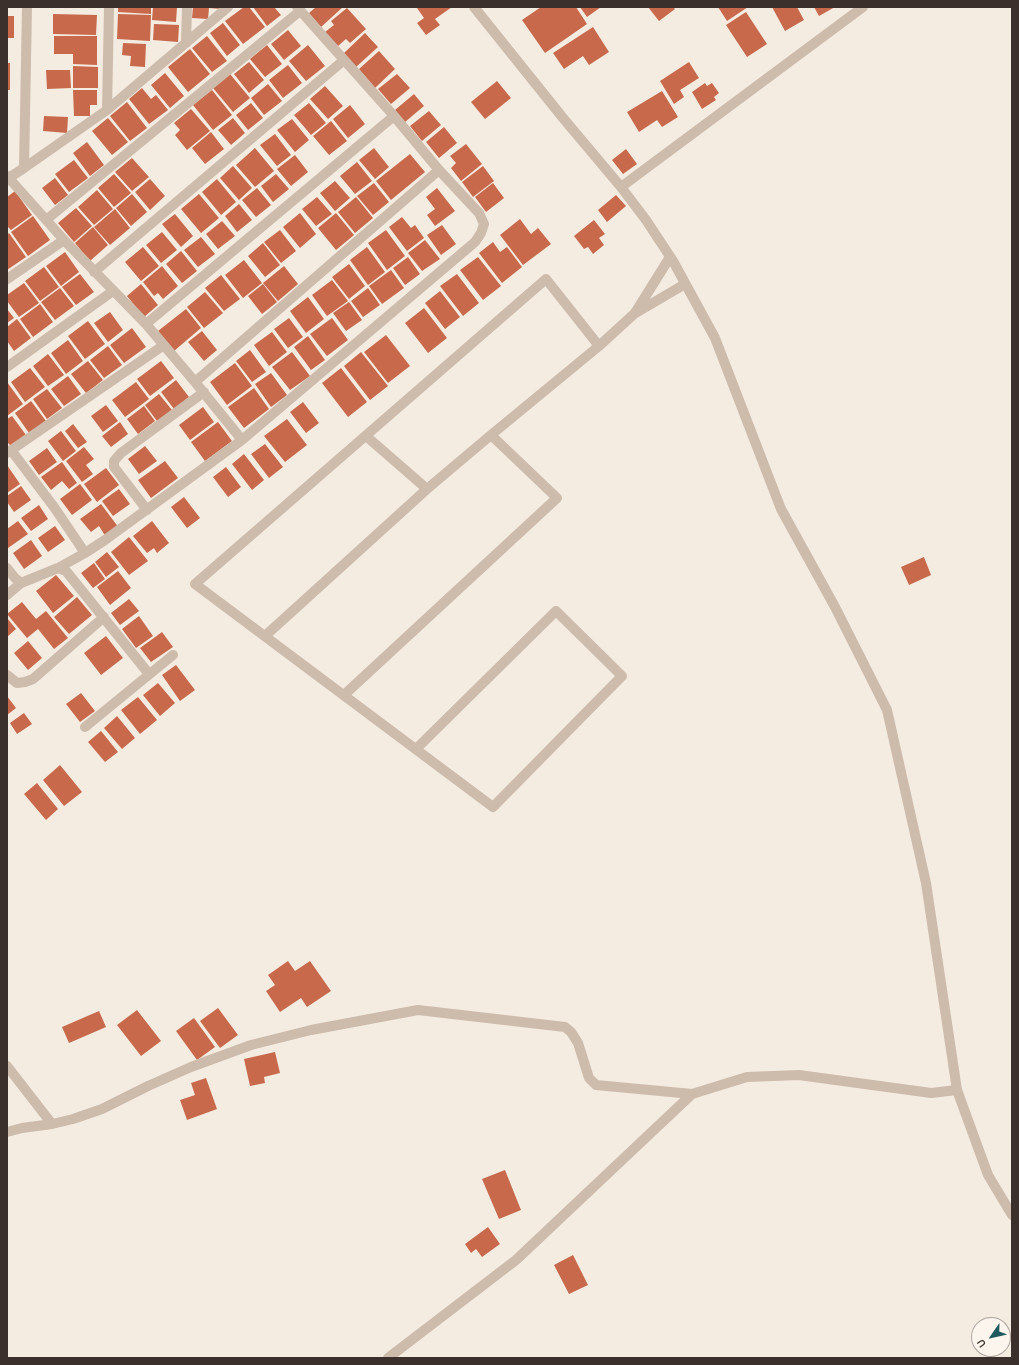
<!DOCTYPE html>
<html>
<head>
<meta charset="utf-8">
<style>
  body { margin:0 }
  #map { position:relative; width:1019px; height:1365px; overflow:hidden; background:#f4ebe1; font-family:Karla,sans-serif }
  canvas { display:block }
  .frame { position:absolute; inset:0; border:8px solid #3b302b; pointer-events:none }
  .north { position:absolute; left:971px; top:1317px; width:40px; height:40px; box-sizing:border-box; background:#fbf5ee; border:1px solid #aea6a0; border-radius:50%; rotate:236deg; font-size:11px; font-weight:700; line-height:16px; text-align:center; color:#3b302b }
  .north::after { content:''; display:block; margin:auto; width:14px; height:18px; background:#1f5a5e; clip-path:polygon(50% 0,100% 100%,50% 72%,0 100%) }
</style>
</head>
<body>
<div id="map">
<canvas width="1019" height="1365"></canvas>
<div class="frame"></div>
<div class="north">U</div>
</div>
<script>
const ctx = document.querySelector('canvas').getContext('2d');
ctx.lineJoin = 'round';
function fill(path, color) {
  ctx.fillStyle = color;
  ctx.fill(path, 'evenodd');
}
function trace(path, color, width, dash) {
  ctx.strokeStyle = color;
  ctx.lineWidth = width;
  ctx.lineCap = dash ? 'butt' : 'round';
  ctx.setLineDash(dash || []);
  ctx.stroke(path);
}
fill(new Path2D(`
  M118,7H151V14L118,12Z
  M153,7H177L176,22L152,20Z
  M193,7H222L221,9L209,8L208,19L192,18Z
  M244,7H249L265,27L243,44L225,21Z
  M253,7H274L281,15L267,26Z
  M316,7H343L321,27L309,13Z
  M419,7H452L435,19L440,25L426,35L417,23L424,18L417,8Z
  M541,7H576L587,24L545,53L522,20Z
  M580,7H601L587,17Z
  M648,7H673L675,9L659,21Z
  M718,7H748L727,21Z
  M772,7H797L804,20L785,31Z
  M814,7H835L819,16Z
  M347,8L366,29L350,43L346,39L338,46L325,32L334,25L331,21Z
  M746,12L767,44L747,57L726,25Z
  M53,14L97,15L96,35L53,34Z
  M118,14L151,15L150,41L117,39Z
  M7,16H14V38H7Z
  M223,23L240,45L227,56L210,33Z
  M154,24L179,25L178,42L153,40Z
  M593,27L609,52L589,65L583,56L564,69L553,53Z
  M288,30L301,46L284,60L271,44Z
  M365,33L378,47L356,67L344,53Z
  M54,36H97V65L73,64V54H54Z
  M207,36L227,61L212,72L192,48Z
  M123,43L146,44L145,67L130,66L131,56L122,55Z
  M267,45L282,64L265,77L250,59Z
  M308,45L325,66L306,81L289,61Z
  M190,49L210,74L188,92L168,67Z
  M379,51L395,69L375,88L359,69Z
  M249,62L264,80L249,93L234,74Z
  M689,62L699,78L680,90L684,97L674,104L660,81Z
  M7,63H10V90H7Z
  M288,65L302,83L283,98L269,80Z
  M73,66L98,67V88H73Z
  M46,70H70L71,88L47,89Z
  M165,73L184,96L170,108L151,85Z
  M230,74L250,98L233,112L213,88Z
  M397,74L410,88L391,104L378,89Z
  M497,81L511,98L485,119L471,102Z
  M705,83L707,86L712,83L719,93L714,97L716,100L702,109L692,92Z
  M268,84L282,101L264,115L251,98Z
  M325,86L343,106L328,119L310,99Z
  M142,88L151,99L156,95L168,110L149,124L129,99Z
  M73,90H97V105H90V116H74Z
  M212,90L232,115L213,130L193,105Z
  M662,91L678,117L662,127L657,120L639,132L627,112Z
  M414,94L424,106L405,122L395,110Z
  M127,102L147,128L130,141L110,116Z
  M251,103L263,118L248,130L236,115Z
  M309,103L326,123L311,135L294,115Z
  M350,105L365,124L348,138L333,119Z
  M191,109L210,131L187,150L175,135L180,130L174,123Z
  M429,111L441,125L422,141L410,126Z
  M44,116L68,117L67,133L43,131Z
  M108,118L128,142L112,155L92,131Z
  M233,118L245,133L231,145L218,130Z
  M292,119L309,140L295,152L277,130Z
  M331,121L347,141L329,155L313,136Z
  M444,127L457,143L439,158L426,142Z
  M211,132L224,149L205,164L192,148Z
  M275,134L291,155L277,166L260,145Z
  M87,142L104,165L90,176L73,153Z
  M466,144L482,164L461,181L451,168L456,163L450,156Z
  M255,148L274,171L255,187L236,165Z
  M374,148L389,167L375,179L359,160Z
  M626,149L637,164L623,174L612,160Z
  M410,154L425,172L391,200L376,181Z
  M295,155L308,172L291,186L277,169Z
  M132,158L149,177L132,191L115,172Z
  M74,160L88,178L69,192L55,174Z
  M357,162L372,181L355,194L340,176Z
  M233,166L252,188L239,200L220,178Z
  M483,166L494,181L473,197L462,182Z
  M114,174L131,193L114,207L98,188Z
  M276,174L289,189L273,202L261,186Z
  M55,178L68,195L55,205L42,188Z
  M150,179L165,196L150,210L135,192Z
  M217,179L236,202L221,215L202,192Z
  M335,181L350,198L335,211L320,193Z
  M374,183L389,202L373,215L357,196Z
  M493,183L504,198L486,212L475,197Z
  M257,188L271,205L256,217L242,200Z
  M437,188L455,211L435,226L427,215L435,209L426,197Z
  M97,190L113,209L94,225L78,207Z
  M15,191L32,215L11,230L7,226V197Z
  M132,194L147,212L131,226L116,208Z
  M199,194L219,218L201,233L181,209Z
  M616,195L626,206L607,222L598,210Z
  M317,197L332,214L316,226L302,209Z
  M356,197L373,218L355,233L338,212Z
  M239,204L252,220L237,232L225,216Z
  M76,208L92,226L74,242L58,223Z
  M115,209L130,228L110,245L94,227Z
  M300,213L316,234L300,248L283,227Z
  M336,213L354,235L336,250L318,228Z
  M175,214L193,236L181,247L162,224Z
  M33,216L50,240L28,256L11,232Z
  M402,217L411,228L415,225L424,238L407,251L389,227Z
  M520,219L531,234L538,228L551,244L523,265L500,235Z
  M594,220L605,234L599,238L604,245L593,254L588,247L584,249L574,236Z
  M222,221L235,236L218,249L206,234Z
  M442,225L456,244L441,255L427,235Z
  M93,227L108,245L90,261L75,243Z
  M280,230L296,251L281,263L264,242Z
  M386,230L405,256L387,270L368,243Z
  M162,232L177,250L161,263L146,245Z
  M9,233L26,257L7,270V235Z
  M201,237L215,254L198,267L184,250Z
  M425,240L440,259L422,271L408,253Z
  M493,242L500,252L507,247L522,267L502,283L479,253Z
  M263,243L280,265L265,277L248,256Z
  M143,247L159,266L141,281L125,262Z
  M367,247L385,272L368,285L350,260Z
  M181,251L197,271L182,283L166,264Z
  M65,252L79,272L61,286L46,266Z
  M408,257L420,274L405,285L393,268Z
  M478,257L501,286L483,300L460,270Z
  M244,260L262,283L243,298L225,275Z
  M349,264L365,286L349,299L332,277Z
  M162,266L178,286L163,299L158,293L154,296L143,282Z
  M284,266L298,284L278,301L263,283Z
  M44,267L59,287L40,301L25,281Z
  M391,270L404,288L382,304L369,286Z
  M80,274L94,292L76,305L62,287Z
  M457,274L479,303L463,316L440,286Z
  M221,275L240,299L224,311L205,288Z
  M332,280L348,301L327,316L312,295Z
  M24,283L39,303L19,317L7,301V295Z
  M141,284L158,305L144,317L127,296Z
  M263,284L277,302L262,314L248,296Z
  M60,288L74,306L55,320L41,302Z
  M368,288L380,305L363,317L351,301Z
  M440,291L460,317L445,329L425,303Z
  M205,292L223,313L204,328L187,307Z
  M308,297L324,319L306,333L290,311Z
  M349,302L362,320L346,331L333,313Z
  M40,304L53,322L33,337L20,319Z
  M424,308L447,338L428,353L405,323Z
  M7,309L14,318L7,323Z
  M186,309L201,328L174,351L158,331Z
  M110,312L123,330L108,342L94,323Z
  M289,318L303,337L288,348L274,329Z
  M332,318L348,340L327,356L310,334Z
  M17,319L31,338L14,351L7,341V327Z
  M88,321L105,344L85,359L68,336Z
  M132,328L146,347L124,363L110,345Z
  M202,331L217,350L204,361L188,342Z
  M272,332L287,352L269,366L254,345Z
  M386,335L410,366L388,383L364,352Z
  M308,336L325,360L311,370L294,347Z
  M68,340L83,361L66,374L51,353Z
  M108,346L122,365L104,378L90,360Z
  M250,350L266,372L252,382L236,361Z
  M292,352L310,376L290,390L272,367Z
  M361,352L388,386L370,400L344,366Z
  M48,354L64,375L48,386L33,366Z
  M88,361L103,380L86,393L71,374Z
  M161,361L174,378L150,396L137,379Z
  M235,363L252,386L227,405L210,382Z
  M30,368L45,387L25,402L11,382Z
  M341,368L367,402L348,417L322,383Z
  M271,373L287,395L271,407L255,384Z
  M68,376L81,394L64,406L51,389Z
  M176,380L189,397L174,409L161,392Z
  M7,382L23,404L7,416Z
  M136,382L149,399L125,417L112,400Z
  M254,388L269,409L244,428L228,407Z
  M47,389L62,408L47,419L33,399Z
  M159,394L172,410L157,421L145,405Z
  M31,401L46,421L29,433L15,413Z
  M303,402L319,423L306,433L290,412Z
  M106,405L118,421L103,432L91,416Z
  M144,406L155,421L138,434L127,419Z
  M203,407L214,422L190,440L179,425Z
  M12,416L26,435L11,446L7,442V419Z
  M287,419L307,445L285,462L264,436Z
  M120,422L128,434L111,447L102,436Z
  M218,422L232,441L205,461L191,442Z
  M73,424L87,442L78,448L65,431Z
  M61,431L76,451L63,461L48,441Z
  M265,444L283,467L269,478L251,454Z
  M145,446L157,461L139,474L128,459Z
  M84,447L94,459L86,465L93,474L82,482L66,461Z
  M47,448L57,462L39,475L29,461Z
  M244,454L264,480L252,490L232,464Z
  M165,461L178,478L151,498L138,480Z
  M62,462L77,483L69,489L62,481L51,490L41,477Z
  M7,465L20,484L7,493Z
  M226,467L241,487L228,497L213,477Z
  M106,468L119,485L97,502L84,484Z
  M80,484L92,500L72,515L60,499Z
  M21,486L31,500L14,512L7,502V496Z
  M119,489L130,504L113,516L102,501Z
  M184,497L200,518L187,528L171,507Z
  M101,504L119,528L106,537L99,526L91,532L80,519Z
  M39,505L48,519L31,531L21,518Z
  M18,521L28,534L8,548L7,529Z
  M152,521L169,543L157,553L154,548L147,553L133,536Z
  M55,526L65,540L48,552L38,538Z
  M129,537L148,561L129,575L111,552Z
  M31,540L42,556L24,569L13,553Z
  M107,552L119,567L106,577L95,562Z
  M924,557L931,575L909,585L901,567Z
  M94,563L105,579L93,588L81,573Z
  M118,571L131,588L110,605L97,587Z
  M56,575L74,596L53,613L36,591Z
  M77,597L92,615L69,634L54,617Z
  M129,599L139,611L120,625L111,613Z
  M22,602L36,619L46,611L68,638L54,649L38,629L27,638L7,614Z
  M139,616L153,636L136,648L122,629Z
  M7,618L16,629L7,637Z
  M162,632L173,647L151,662L140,648Z
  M106,636L123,658L101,675L84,653Z
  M28,641L42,658L28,670L14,653Z
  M176,665L195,690L180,701L162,675Z
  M158,683L175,703L160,716L143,695Z
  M81,693L95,711L80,722L66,704Z
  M7,696L16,708L7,715Z
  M138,697L157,720L140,734L121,710Z
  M24,713L32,724L17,734L10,723Z
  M117,716L135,738L122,749L104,728Z
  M101,731L118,752L105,762L88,742Z
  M60,765L82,792L64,806L43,780Z
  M37,783L58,809L46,820L24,794Z
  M288,961L295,971L310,961L331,991L307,1007L301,998L280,1012L266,991L275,985L268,975Z
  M218,1008L238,1035L220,1048L200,1021Z
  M137,1010L161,1041L141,1056L117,1025Z
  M99,1011L106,1027L69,1043L62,1027Z
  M194,1018L215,1047L197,1060L176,1031Z
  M275,1052L280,1073L264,1077L265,1083L250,1086L244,1059Z
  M206,1078L217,1109L187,1120L180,1100L195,1095L191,1083Z
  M505,1170L521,1210L499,1219L482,1179Z
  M488,1227L500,1244L482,1257L476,1249L471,1253L465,1244Z
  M573,1255L588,1285L569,1294L554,1265Z`), '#c8694b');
trace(new Path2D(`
  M474,7L563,118L621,187L646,220L673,261L715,338L781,509L835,607L887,710L926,883L957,1090L988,1175L1012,1215
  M186,43L187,7
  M107,110L109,7
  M24,168L107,110L228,7
  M7,176L64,240L146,324L195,382L242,440
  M7,179L24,168L27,7
  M621,187L863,7
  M46,220L300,11
  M94,272L344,60
  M7,279L64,240
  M635,313L670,257
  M146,324L394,116
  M7,367L113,291
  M195,382L439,170
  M491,435L599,346
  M366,436L427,489
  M11,450L54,507L85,553L105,540L242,440L475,242L481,233L484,224L479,213L439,170L394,116L297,7
  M7,453L164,345
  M147,510L114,467V461L121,453L204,392
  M7,568L15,578L21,583L58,568L85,553
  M58,568L66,571L149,674
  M7,595L21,583
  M265,636L427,489L491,435L557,498L344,695
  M7,675L17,683L25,682L33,679L104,617
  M85,727L173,655
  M416,749L556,611L622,676L493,807L195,584L546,279L599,346L634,314L685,284
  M7,1066L52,1124
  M7,1132L22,1128L52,1124L73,1119L102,1109L148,1086L191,1067L251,1045L311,1030L418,1010L565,1027L571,1032L578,1043L589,1078L596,1085L692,1094
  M388,1358L516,1260L692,1094L747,1077L799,1075L931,1093L957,1090`), '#cdbbac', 10);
</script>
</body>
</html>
